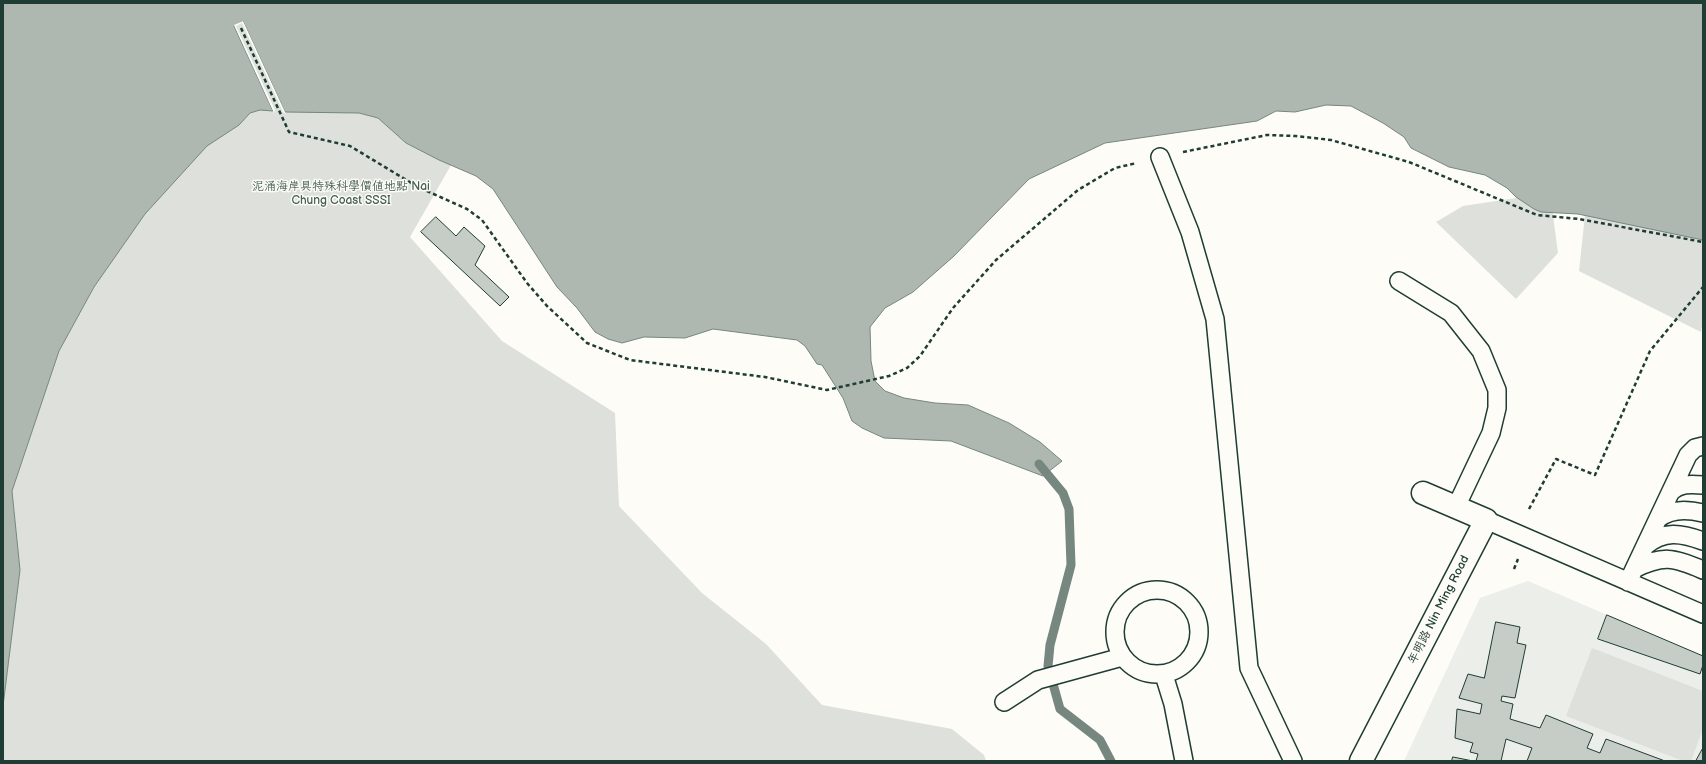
<!DOCTYPE html>
<html>
<head>
<meta charset="utf-8">
<style>
  body { margin:0 }
  #map { position:relative; width:1706px; height:764px; overflow:hidden; background:#fdfcf7; font-family:"Balsamiq Sans",sans-serif }
  canvas { display:block }
  .frame { position:absolute; inset:0; border:4px solid #1f3d34; pointer-events:none }
</style>
</head>
<body>
<div id="map">
<canvas width="1706" height="764"></canvas>
<div class="frame"></div>
</div>
<script>
const ctx = document.querySelector('canvas').getContext('2d');
ctx.lineJoin = 'round';
function fill(path, color) {
  ctx.fillStyle = color;
  ctx.fill(path, 'evenodd');
}
function trace(path, color, width, dash) {
  ctx.strokeStyle = color;
  ctx.lineWidth = width;
  ctx.lineCap = dash ? 'butt' : 'round';
  ctx.setLineDash(dash || []);
  ctx.stroke(path);
}
function write(font, color, halo, rows, align = 'center') {
  ctx.font = font + ' "Balsamiq Sans","LXGW WenKai TC",sans-serif';
  ctx.lineWidth = 3;
  ctx.setLineDash([]);
  ctx.textBaseline = 'middle';
  ctx.strokeStyle = halo;
  ctx.fillStyle = color;
  for (const [text, x, y, turn = 0] of rows) {
    ctx.save();
    ctx.translate(x, y);
    ctx.rotate((+turn || 0) * Math.PI / 180);
    ctx.textAlign = isNaN(turn) ? turn : align;
    if (halo) ctx.strokeText(text, 0, 0);
    ctx.fillText(text, 0, 0);
    ctx.restore();
  }
}
fill(new Path2D(`
  M1528,581L1703,656V761H1404L1480,598Z`), '#eceee9');
fill(new Path2D(`
  M212,3H253L359,113L378,118L406,143L451,165L410,237L502,341L615,413L619,506L702,593L766,644L822,705L952,729L984,755L986,761H3V706L20,570L12,491L59,351L94,287L145,214L206,146Z
  M1550,193L1558,253L1516,299L1436,222L1463,206Z
  M1585,215L1703,223V320L1701,332L1579,271Z
  M1592,648L1703,691V729L1691,761H1683L1566,716Z`), '#dde0db');
const water = new Path2D(`
  M3,3H1703V240L1578,214L1541,212L1534,209L1516,197L1507,188L1485,175L1449,167L1411,148L1404,137L1383,123L1351,106L1326,105L1295,112L1276,111L1257,121L1105,143L1029,179L954,256L913,292L885,308L870,327L871,361L875,381L885,391L904,398L935,403L968,405L1009,423L1040,442L1062,461L1043,476L951,441L884,438L862,428L852,421L843,398L822,365L817,364L805,346L797,340L713,329L685,338L644,337L622,343L608,339L595,332L577,308L557,287L493,189L476,176L439,160L406,143L378,118L359,113L285,112L243,21L234,26L273,111L260,110L250,113L239,125L207,146L145,214L94,287L59,351L12,491L20,570L3,706Z`);
fill(water, '#aeb8b1');
trace(water, '#75877f', 1);
fill(new Path2D(`
  M243,21L285,112L286,114L283,112L242,23L236,26L275,110L274,113L234,25Z`), '#fdfcf7');
trace(new Path2D(`
  M1039,464L1063,493L1069,509L1071,565L1050,645L1048,666L1060,709L1100,740L1111,761`), '#75877f', 9);
const building = new Path2D(`
  M436,217L456,236L464,227L485,246L475,265L509,297L500,306L421,232Z
  M1607,615L1703,656V665L1700,674L1598,639Z
  M1496,622L1520,627L1517,643L1526,645L1515,698L1502,696L1501,701L1513,704L1510,719L1540,728L1546,715L1593,734L1587,748L1600,753L1606,739L1665,761H1527L1532,748L1506,739L1501,761H1476L1478,754L1470,752L1473,743L1455,738L1457,709L1480,714L1482,704L1459,698L1468,674L1484,678Z
  M1703,748V761H1696Z
  M1453,757L1473,761H1452Z`);
fill(building, '#c6cdc7');
trace(building, '#1f3d34', 1);
const lane = new Path2D(`
  M1160,157L1190,232L1215,319L1249,668L1293,761
  M1399,281L1451,313L1481,351L1497,390V408L1491,433L1456,507
  M1670,493C1679,483 1691,484 1703,485
  M1658,519C1671,508 1687,509 1703,513
  M1486,520L1703,614
  M1645,546C1664,530 1681,533 1703,541
  M1634,569C1663,555 1673,557 1703,570
  M1628,582L1688,455L1695,448L1703,446
  M1115 632a42 42 0 1 1 84 0a42 42 0 1 1-84 0Z
  M1164,675L1173,704L1184,761
  M1004,702L1038,680L1122,657`);
const street = new Path2D(`
  M1361,761L1486,520L1423,493`);
trace(lane, '#1f3d34', 20);
trace(street, '#1f3d34', 25);
trace(new Path2D(`
  M241,28L289,132L350,146L418,187L467,209L482,220L527,283L547,306L587,343L630,360L765,377L827,390L889,376L907,368L920,356L953,308L996,260L1078,190L1115,168L1137,163
  M1183,152L1267,135L1296,136L1331,140L1409,162L1537,215L1579,219L1703,242
  M1529,509L1556,459L1595,475L1650,351L1703,287
  M1514,569L1518,559`), '#1f3d34', 2.5, [4, 3]);
trace(lane, '#fdfcf7', 17);
trace(street, '#fdfcf7', 22);
write('12px', '#455e55', '#fdfcf7', [
  ["泥涌海岸具特殊科學價值地點 Nai",341,187],
  ["Chung Coast SSSI",341,201]
]);
write('12px', '#1f3d34', '#fdfcf7', [
  ["年明路 Nin Ming Road",1439,610,-63]
]);
</script>
</body>
</html>
